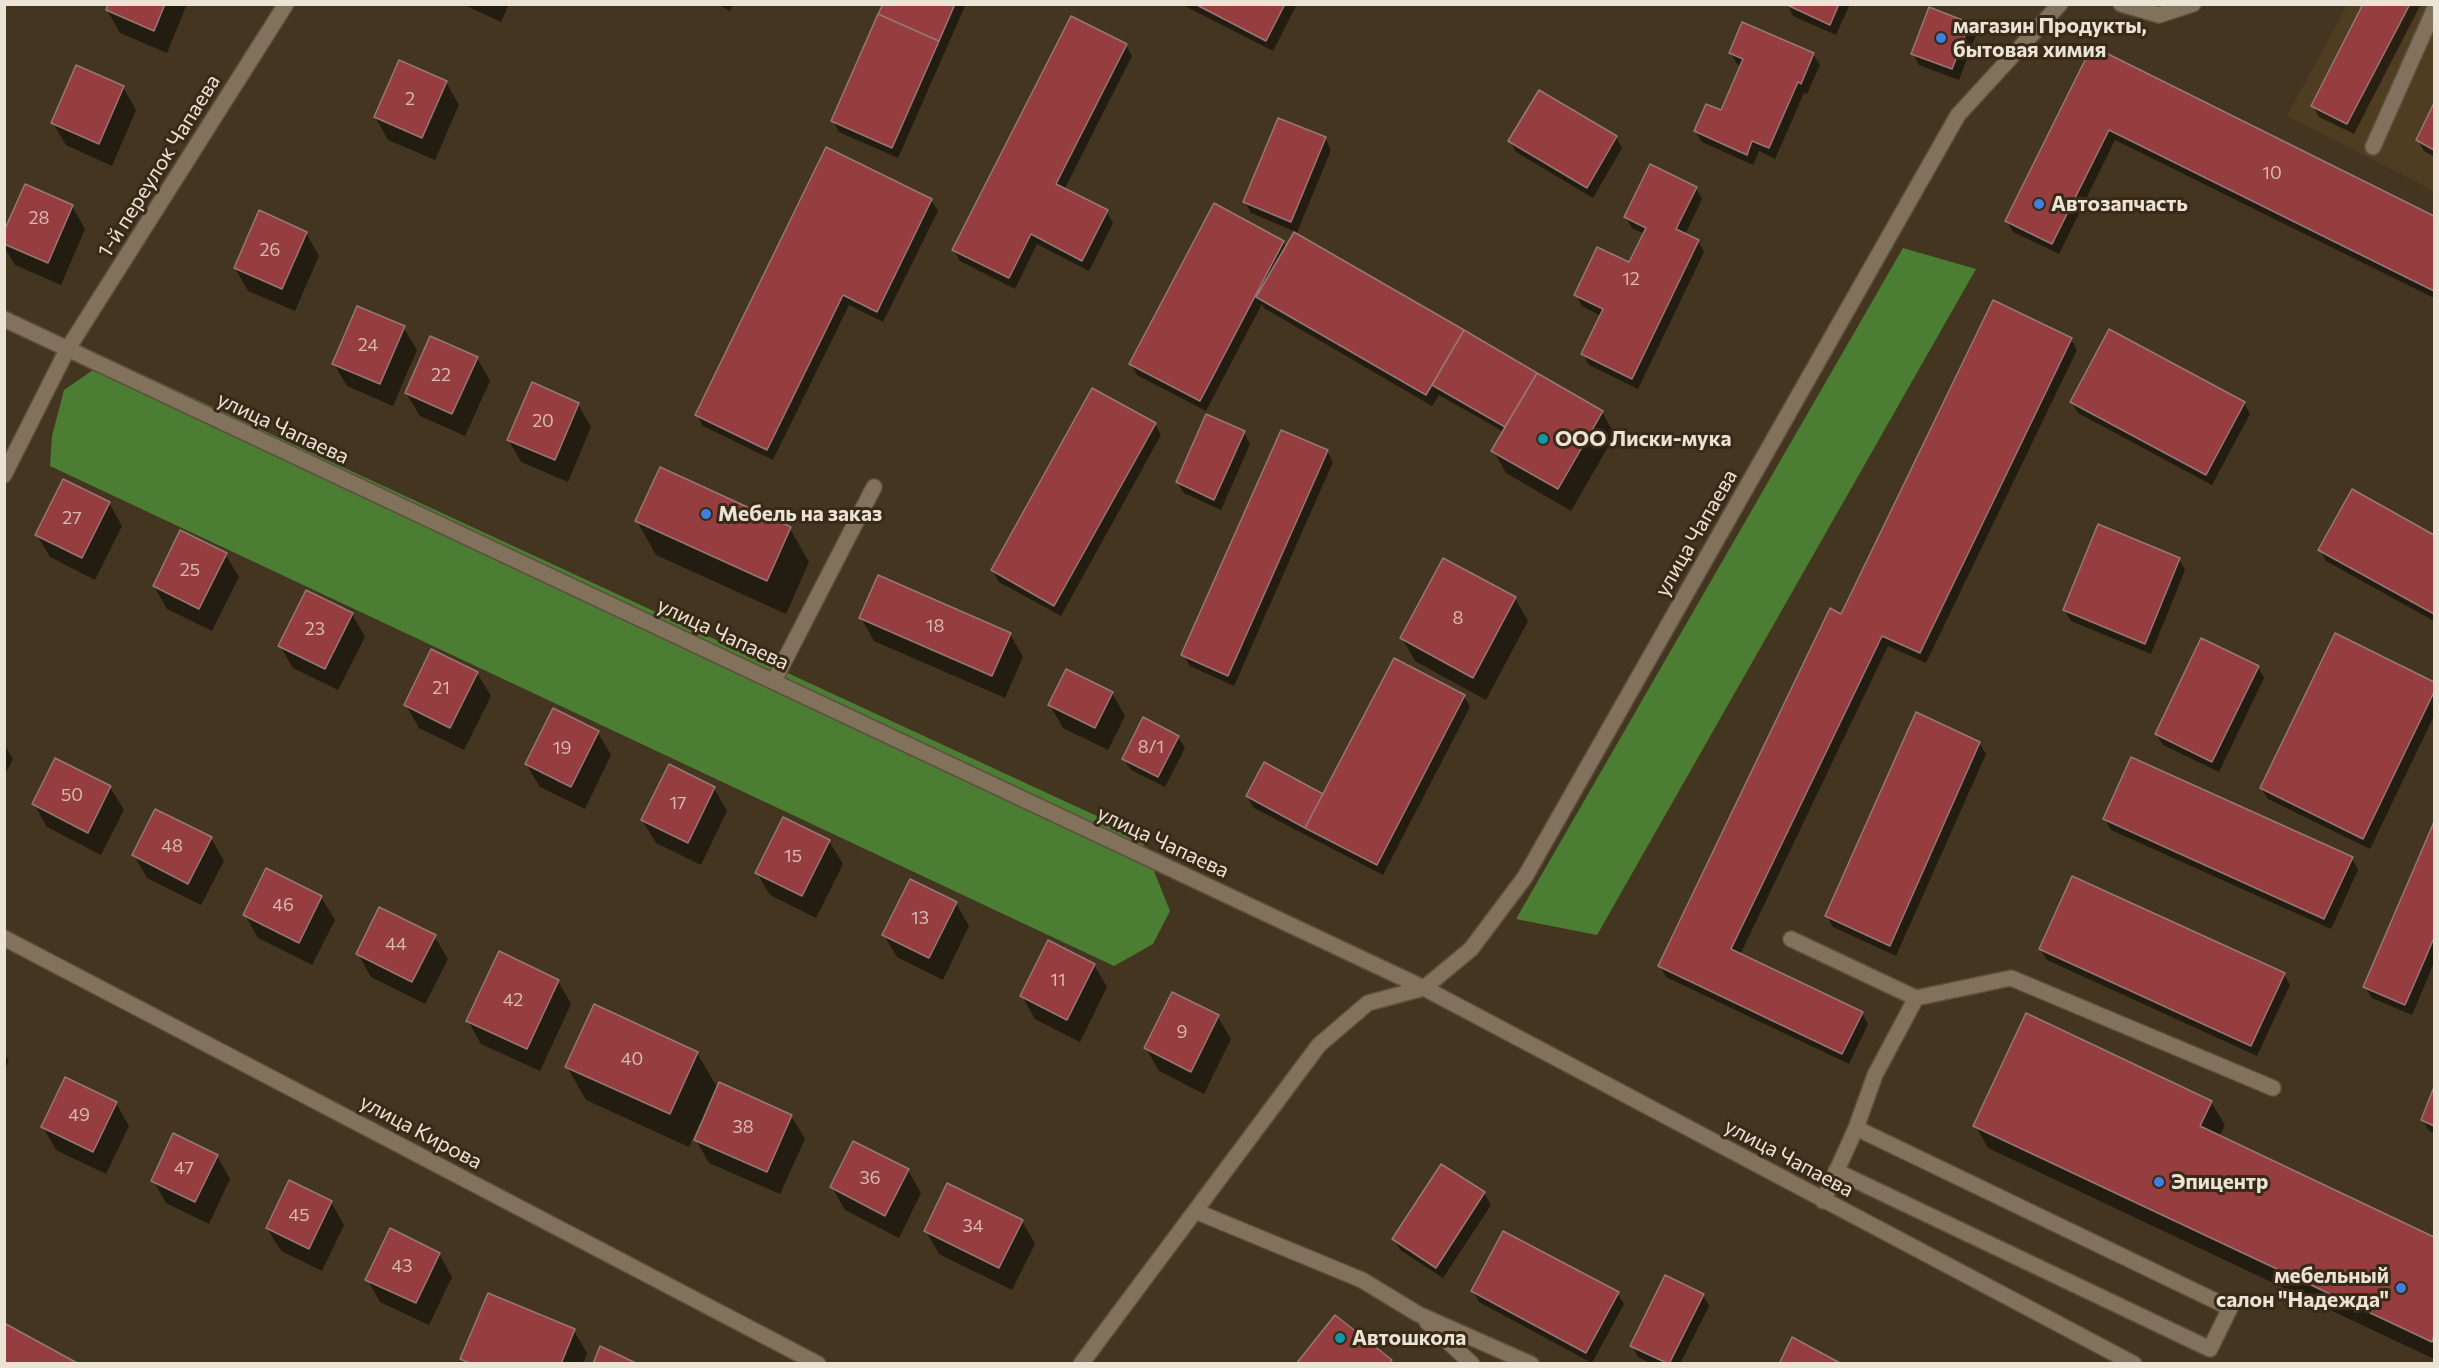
<!DOCTYPE html>
<html>
<head>
<meta charset="utf-8">
<style>
  body { margin:0 }
  #map { position:relative; width:2439px; height:1368px; overflow:hidden; background:#433520; font-family:Commissioner,sans-serif }
  canvas { display:block }
  .frame { position:absolute; inset:0; border:6px solid #ece3d7; pointer-events:none }
</style>
</head>
<body>
<div id="map">
<canvas width="2439" height="1368"></canvas>
<div class="frame"></div>
</div>
<script>
const ctx = document.querySelector('canvas').getContext('2d');
ctx.lineJoin = 'round';
function fill(path, color) {
  ctx.fillStyle = color;
  ctx.fill(path, 'evenodd');
}
function trace(path, color, width, dash) {
  ctx.strokeStyle = color;
  ctx.lineWidth = width;
  ctx.lineCap = dash ? 'butt' : 'round';
  ctx.setLineDash(dash || []);
  ctx.stroke(path);
}
function write(font, color, halo, rows, align = 'center') {
  ctx.font = font + ' Commissioner,sans-serif';
  ctx.lineWidth = 6;
  ctx.setLineDash([]);
  ctx.textBaseline = 'middle';
  ctx.strokeStyle = halo;
  ctx.fillStyle = color;
  for (const [text, x, y, turn = 0] of rows) {
    ctx.save();
    ctx.translate(x, y);
    ctx.rotate((+turn || 0) * Math.PI / 180);
    ctx.textAlign = isNaN(turn) ? turn : align;
    if (halo) ctx.strokeText(text, 0, 0);
    ctx.fillText(text, 0, 0);
    ctx.restore();
  }
}
fill(new Path2D(`
  M2347,5H2434V191L2287,116Z`), '#4f3d22');
fill(new Path2D(`
  M1903,248L1976,269L1597,935L1516,919Z
  M109,359L1140,836L1170,911L1153,944L1114,966L50,466L52,436L64,390Z`), '#4b7e33');
fill(new Path2D(`
  M110,4H187L167,53L120,33L107,10Z
  M462,4H509L501,22Z
  M717,4H733L730,11Z
  M884,4H966L898,158L839,132L833,121Z
  M1181,4H1297L1273,51Z
  M1787,4H1850L1836,35L1793,16Z
  M2365,4H2421L2354,134L2319,117L2313,106Z
  M1969,24L1976,35L1959,80L1919,65L1913,53Z
  M1126,45L1132,56L1064,190L1107,212L1113,223L1089,271L1037,244L1015,289L960,261L954,250Z
  M2093,48L2434,218V298L2115,140L2059,254L2013,232L2007,221Z
  M1731,53L1813,54L1820,65L1807,94L1804,93L1775,159L1759,151L1753,165L1702,142L1695,131L1722,112L1741,66L1737,64Z
  M446,82L459,105L435,160L388,140L375,117Z
  M123,87L136,110L112,166L66,145L53,123Z
  M2434,107V157L2424,151L2418,140Z
  M1616,137L1622,148L1593,198L1516,152L1510,141Z
  M1325,138L1331,150L1296,235L1602,412L1615,435L1571,511L1506,473L1493,450L1504,432L1439,395L1432,406L1264,308L1262,304L1206,411L1137,375L1131,364L1283,242L1286,248L1296,232L1251,213L1245,202Z
  M1696,188L1702,199L1685,235L1698,241L1704,252L1638,389L1589,365L1583,354L1601,316L1582,306L1576,295L1630,264L1645,234L1632,228L1626,217Z
  M931,200L938,211L883,322L849,305L773,460L703,426L697,415Z
  M72,206L85,229L61,285L15,265L4,247V235Z
  M306,233L319,256L295,311L248,291L235,268Z
  M404,328L417,350L393,406L347,386L334,364Z
  M2071,339L2077,350L1926,663L1888,646L1740,955L1862,1013L1868,1024L1849,1064L1666,977L1660,966L1842,616Z
  M477,358L490,381L465,436L420,416L406,393Z
  M2071,402L2244,403L2250,414L2212,485L2078,413Z
  M578,404L591,427L568,482L521,462L508,439Z
  M1155,424L1161,435L1061,616L999,582L992,570Z
  M1244,433L1250,444L1221,510L1184,493L1177,482Z
  M1327,451L1333,462L1234,686L1190,666L1183,655Z
  M2353,491L2434,536V621L2326,561L2320,550Z
  M109,503L122,526L95,580L50,557L37,535Z
  M637,521L790,529L809,562L786,614L656,555Z
  M226,555L239,577L212,631L167,609L154,586Z
  M2179,559L2185,570L2151,654L2071,621L2064,610Z
  M1515,598L1528,621L1486,700L1415,661L1402,638Z
  M352,614L365,637L338,690L293,668L280,646Z
  M861,618L1010,634L1023,657L1005,698L874,641Z
  M2335,635L2434,683V716L2370,849L2268,799L2261,788Z
  M2258,667L2264,678L2219,772L2163,745L2156,734Z
  M477,673L491,696L464,750L419,728L406,705Z
  M1112,693L1125,716L1108,750L1063,728L1050,705Z
  M1464,696L1470,707L1383,875L1254,808L1247,796H1324Z
  M553,710L598,733L611,755L585,809L540,787L526,764Z
  M1178,737L1185,748L1165,787L1131,770L1124,759Z
  M1979,743L1986,754L1896,956L1833,927L1827,916Z
  M4,744L13,759L4,776Z
  M110,787L124,810L101,855L47,827L34,804Z
  M714,788L727,811L701,865L656,843L642,820Z
  M2105,819L2352,858L2358,870L2331,929L2111,830Z
  M2434,826V963L2412,1015L2372,998L2365,987Z
  M211,838L224,861L201,905L147,878L134,855Z
  M829,841L843,864L816,918L770,895L757,873Z
  M267,870L321,897L335,920L312,965L258,938L245,915Z
  M956,903L969,926L943,980L897,957L884,935Z
  M434,936L448,959L425,1004L371,977L358,954Z
  M2040,949L2284,974L2290,985L2257,1056L2047,960Z
  M1094,965L1107,987L1080,1042L1035,1019L1022,996Z
  M558,981L571,1004L540,1071L481,1044L468,1021Z
  M1218,1017L1231,1039L1204,1094L1159,1071L1146,1048Z
  M4,1053L9,1061L4,1071Z
  M697,1053L718,1089L791,1116L805,1139L780,1194L709,1163L696,1140L703,1124L700,1123L689,1147L586,1100L567,1067Z
  M2434,1091V1133L2429,1131L2423,1120Z
  M2211,1102L2225,1125L2219,1137L2434,1239V1359L1988,1148L1975,1125Z
  M116,1103L129,1126L106,1174L56,1150L43,1127Z
  M217,1156L230,1179L209,1224L166,1203L153,1180Z
  M1442,1166L1484,1193L1491,1205L1443,1278L1400,1250L1394,1239Z
  M908,1170L921,1193L899,1238L845,1210L832,1187Z
  M331,1202L344,1225L322,1271L281,1251L267,1228Z
  M1022,1221L1035,1244L1012,1290L939,1254L926,1231Z
  M439,1254L452,1277L429,1325L380,1302L367,1279Z
  M1473,1291L1617,1293L1624,1304L1592,1363L1479,1302Z
  M1703,1295L1709,1306L1680,1364H1652L1638,1357L1632,1345Z
  M574,1331L587,1353L583,1364H465L462,1359Z`), '#0007');
const building = new Path2D(`
  M108,4H165L154,31L106,10Z
  M883,4H955L939,41L878,14Z
  M1195,4H1285L1266,41Z
  M1785,4H1839L1830,25Z
  M2363,4H2410L2347,124L2311,106Z
  M1929,7L1970,23L1952,69L1911,54Z
  M878,14L939,41L892,148L831,121Z
  M1071,16L1127,44L1056,184L1108,210L1082,261L1031,234L1009,278L952,250Z
  M1742,22L1814,53L1801,84L1798,82L1769,148L1752,141L1747,155L1694,131L1706,104L1721,110L1743,59L1729,53Z
  M2092,46L2434,216V291L2109,130L2052,244L2005,221Z
  M399,60L447,81L422,138L374,117Z
  M76,65L124,86L99,144L51,123Z
  M1539,90L1617,136L1587,188L1508,141Z
  M2434,103V150L2416,140Z
  M1278,118L1326,137L1291,222L1243,202Z
  M826,147L932,199L877,312L843,295L767,450L695,415Z
  M1650,164L1697,187L1676,229L1699,240L1632,379L1581,354L1603,309L1574,295L1597,247L1629,262L1646,228L1624,217Z
  M25,184L73,205L48,263L4,244V231Z
  M1214,203L1284,241L1200,401L1129,364Z
  M259,210L307,232L282,289L234,268Z
  M1294,232L1464,330L1426,395L1256,297Z
  M1993,300L2072,338L1920,653L1882,636L1731,949L1863,1012L1842,1054L1658,966L1830,608L1841,614Z
  M357,306L405,326L380,384L332,364Z
  M2109,329L2245,402L2206,475L2070,402Z
  M1464,330L1537,373L1505,427L1432,385Z
  M430,336L478,357L452,414L405,393Z
  M1537,373L1603,411L1558,489L1491,451Z
  M532,382L579,403L555,460L507,440Z
  M1092,388L1156,423L1054,606L991,570Z
  M1206,414L1245,431L1214,500L1176,482Z
  M1281,430L1328,450L1228,676L1181,655Z
  M660,467L791,527L767,581L635,521Z
  M63,479L110,502L82,558L35,535Z
  M2352,489L2434,535V614L2318,550Z
  M2098,524L2180,558L2145,644L2063,610Z
  M180,530L227,553L199,609L153,586Z
  M1443,558L1516,597L1473,678L1400,638Z
  M878,575L1011,633L992,676L859,618Z
  M306,590L353,613L325,669L278,646Z
  M2335,633L2434,682V692L2363,839L2260,788Z
  M2201,638L2259,666L2212,762L2155,734Z
  M431,649L478,672L450,728L404,705Z
  M1394,658L1465,695L1377,865L1305,828Z
  M1066,669L1113,692L1095,728L1048,705Z
  M553,708L599,731L571,787L525,764Z
  M1916,712L1980,742L1890,946L1825,916Z
  M1143,717L1179,736L1158,777L1122,759Z
  M2131,757L2353,857L2324,919L2103,819Z
  M55,758L111,786L88,833L32,804Z
  M1264,762L1323,794L1305,828L1246,796Z
  M669,764L715,787L688,843L641,820Z
  M155,809L212,837L188,884L132,855Z
  M783,817L830,840L802,896L755,873Z
  M2434,822V938L2405,1005L2363,987Z
  M266,868L322,896L299,943L243,915Z
  M2072,876L2285,973L2251,1046L2039,949Z
  M910,879L957,902L929,958L882,935Z
  M379,907L436,935L412,982L356,954Z
  M1048,940L1095,964L1067,1020L1020,996Z
  M499,951L559,980L527,1049L466,1021Z
  M1172,992L1219,1015L1191,1072L1144,1048Z
  M594,1004L698,1052L670,1114L565,1067Z
  M2026,1013L2212,1101L2200,1126L2434,1237V1335L2432,1342L1973,1126Z
  M65,1077L117,1102L93,1152L41,1127Z
  M719,1082L792,1115L767,1172L694,1140Z
  M2434,1087V1126L2421,1120Z
  M173,1133L218,1155L195,1202L151,1181Z
  M853,1141L909,1169L885,1216L830,1187Z
  M1441,1164L1485,1192L1436,1268L1392,1239Z
  M289,1180L332,1201L309,1249L266,1228Z
  M947,1183L1023,1220L999,1268L924,1231Z
  M390,1228L440,1253L416,1303L365,1280Z
  M1503,1231L1619,1292L1586,1353L1471,1291Z
  M1665,1275L1704,1294L1669,1364L1630,1346Z
  M488,1293L575,1329L561,1364H472L460,1359Z
  M1335,1315L1392,1360L1389,1364H1296Z
  M4,1323L79,1364H4Z
  M1792,1337L1840,1363V1364H1779Z
  M600,1346L638,1364H593Z`);
fill(building, '#963d40');
trace(building, '#967877', 1.5);
const minor = new Path2D(`
  M2121,4L2159,15L2193,4
  M2373,147L2434,10
  M4,319L1424,988L2134,1364
  M4,475L67,350L286,4
  M774,681L874,487
  M4,938L818,1364
  M1791,939L1916,998
  M1836,1171L2210,1349L2230,1308L1856,1128
  M1823,1201L1856,1128L1875,1075L1916,998L2011,978L2273,1088
  M1195,1211L1362,1280L1418,1314L1531,1364
  M1427,1322L1472,1364
  M1081,1364L1319,1045L1368,1003L1424,988L1471,949L1525,877L1958,115L2060,4`);
trace(minor, '#5c503e', 18);
trace(minor, '#82725b', 15);
for (const [x, y, r, color] of [
  [1941,38,6,"#3f7fe0"],
  [2039,204,6,"#3f7fe0"],
  [1543,439,6,"#0f9aa8"],
  [706,514,6,"#3f7fe0"],
  [2159,1182,6,"#3f7fe0"],
  [2401,1288,6,"#3f7fe0"],
  [1340,1338,6,"#0f9aa8"]
]) {
  const dot = new Path2D();
  dot.arc(x, y, r, 0, 2 * Math.PI);
  ctx.fillStyle = color;
  ctx.fill(dot);
  trace(dot, '#382a16', 2);
}
write('18px', '#d6bab1', null, [
  ["2",410,99],
  ["10",2272,173],
  ["28",39,218],
  ["26",270,250],
  ["12",1631,279],
  ["24",368,345],
  ["22",441,375],
  ["20",543,421],
  ["27",72,518],
  ["25",190,570],
  ["8",1458,618],
  ["18",935,626],
  ["23",315,629],
  ["21",441,688],
  ["8/1",1151,747],
  ["19",562,748],
  ["50",72,795],
  ["17",678,803],
  ["48",172,846],
  ["15",793,856],
  ["46",283,905],
  ["13",920,918],
  ["44",396,944],
  ["11",1058,980],
  ["42",513,1000],
  ["9",1182,1032],
  ["40",632,1059],
  ["49",79,1115],
  ["38",743,1127],
  ["47",184,1168],
  ["36",870,1178],
  ["45",299,1215],
  ["34",973,1226],
  ["43",402,1266]
]);
write('bold 21px', '#ece3d7', '#382a16', [
  ["магазин Продукты,",1953,26],
  ["бытовая химия",1953,50],
  ["Автозапчасть",2051,204],
  ["ООО Лиски-мука",1555,439],
  ["Мебель на заказ",718,514],
  ["Эпицентр",2171,1182],
  ["мебельный",2389,1276,"right"],
  ["салон \"Надежда\"",2389,1300,"right"],
  ["Автошкола",1352,1338]
], 'left');
write('21px', '#ece3d7', '#382a16', [
  ["1-й переулок Чапаева",159,166,-58],
  ["улица Чапаева",283,428,25],
  ["улица Чапаева",1696,533,-60],
  ["улица Чапаева",723,634,25],
  ["улица Чапаева",1163,842,25],
  ["улица Кирова",421,1132,28],
  ["улица Чапаева",1789,1158,28]
]);
</script>
</body>
</html>
